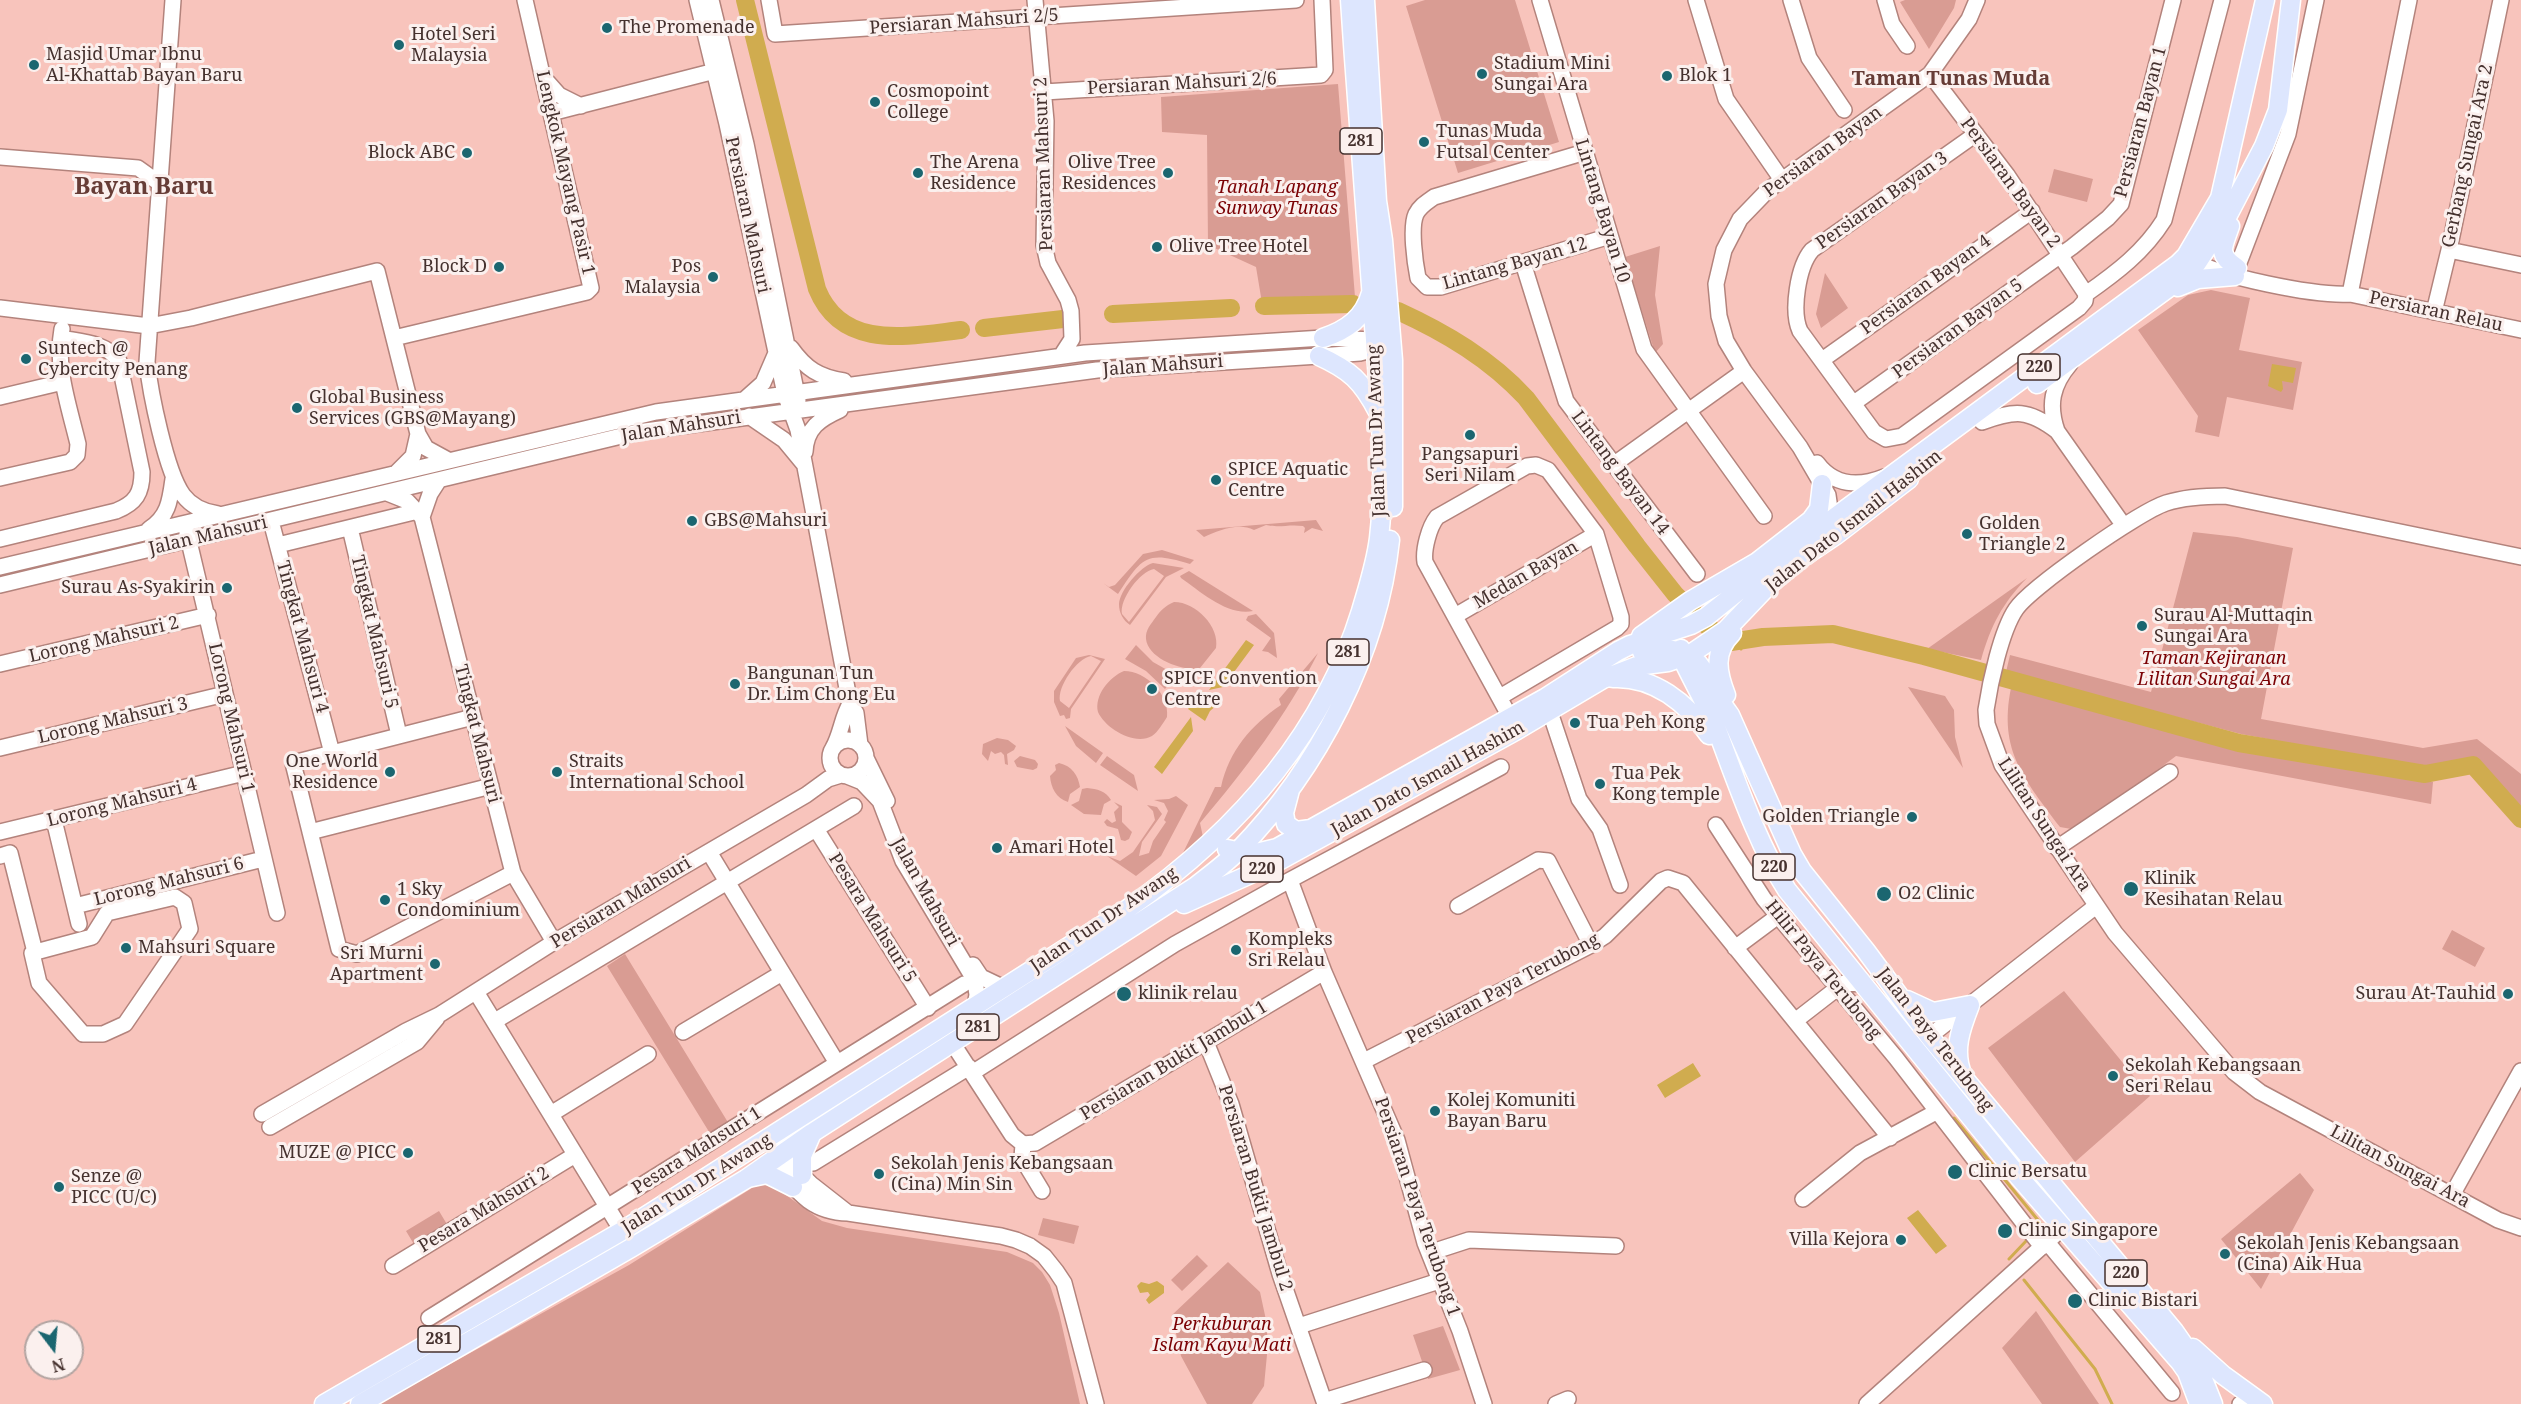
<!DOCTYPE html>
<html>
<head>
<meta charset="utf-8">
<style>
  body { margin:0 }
  #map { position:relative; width:2521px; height:1404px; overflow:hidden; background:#f8c4bc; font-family:"Noto Serif",serif }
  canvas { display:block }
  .north { position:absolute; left:24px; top:1320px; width:60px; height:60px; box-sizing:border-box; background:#fbf0ee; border:2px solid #b2a4a1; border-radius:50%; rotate:164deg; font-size:16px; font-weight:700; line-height:24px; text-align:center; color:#45312e }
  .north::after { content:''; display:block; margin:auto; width:21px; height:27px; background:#1b6670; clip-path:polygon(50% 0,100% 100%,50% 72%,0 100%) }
</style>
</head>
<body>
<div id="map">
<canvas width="2521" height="1404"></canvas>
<div class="north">N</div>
</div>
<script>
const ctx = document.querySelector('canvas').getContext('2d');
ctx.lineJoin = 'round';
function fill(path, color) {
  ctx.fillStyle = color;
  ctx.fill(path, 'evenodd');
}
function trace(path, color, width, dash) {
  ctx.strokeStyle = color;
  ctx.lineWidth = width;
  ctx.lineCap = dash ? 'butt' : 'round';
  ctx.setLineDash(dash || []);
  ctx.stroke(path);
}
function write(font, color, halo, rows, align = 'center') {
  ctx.font = font + ' "Noto Serif",serif';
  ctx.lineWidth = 6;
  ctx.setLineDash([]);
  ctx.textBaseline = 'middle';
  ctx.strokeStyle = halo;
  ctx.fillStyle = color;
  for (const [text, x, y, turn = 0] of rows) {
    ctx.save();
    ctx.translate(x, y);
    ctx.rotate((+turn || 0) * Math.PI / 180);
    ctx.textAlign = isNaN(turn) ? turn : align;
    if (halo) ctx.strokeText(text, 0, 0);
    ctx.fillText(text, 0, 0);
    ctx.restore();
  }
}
fill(new Path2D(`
  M1425,0H1515L1559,142L1458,173L1406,6Z
  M1905,0H1956L1954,8L1929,49L1900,2Z
  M1338,84L1355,297L1262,303L1256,267L1208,245L1207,135L1162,132L1161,97Z
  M2054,169L2093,179L2087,202L2048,192Z
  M1660,246L1655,295L1663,344L1655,353L1625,257Z
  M1825,273L1848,308L1821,328L1816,314Z
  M2211,290L2250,298L2239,350L2302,362L2293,410L2227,397L2219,437L2195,432L2198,416L2138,330L2188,295Z
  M1316,520L1323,531L1312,528L1304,533L1305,528L1303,526C1289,524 1279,528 1266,525L1254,530C1238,522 1218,531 1204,537L1196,530Z
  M2193,532L2237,537L2293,548L2261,719L2423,748L2477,739L2521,774V809L2474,759L2427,769L2241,734L2006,672L2010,655L2151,692Z
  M1162,550L1194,560L1190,564C1145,550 1142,558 1118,594L1103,583L1109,587L1115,585L1143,554Z
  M1153,563L1184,568L1166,577L1130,625C1123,620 1119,613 1119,604C1119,591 1141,566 1153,563ZM1154,569L1164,576L1129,622L1122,614C1119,600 1140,571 1154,569Z
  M1189,571L1253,611C1227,616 1201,592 1181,578L1180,576Z
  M2027,578C2002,604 1991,625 1981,660L1927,649Z
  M1174,602C1196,602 1220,627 1216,648L1200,668C1184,672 1148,659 1146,639C1145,630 1151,624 1156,617C1161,610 1165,606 1174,602Z
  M1256,614L1274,633L1277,658L1268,652L1262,651L1271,638L1246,620L1248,616Z
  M1136,645L1153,662L1176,675L1165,689L1146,671L1125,659Z
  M1318,653C1287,715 1245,770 1200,823L1203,837L1182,855L1215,787H1221C1229,751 1251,725 1281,705L1279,699Z
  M1089,655L1105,659L1071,709L1070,718L1066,719L1064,715L1060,716L1054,702V691L1076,658ZM1091,656L1101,661L1069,708L1060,701C1057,687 1077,658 1091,656Z
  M1124,671C1146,671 1170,695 1167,717C1163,723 1158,732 1152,736C1134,746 1105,728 1098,712C1094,696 1109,677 1124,671Z
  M1908,687L1945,696L1954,710L1955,737L1963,768Z
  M2011,688L2247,752L2433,782L2431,804L2176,756L2077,830L2060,827C2025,780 1998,751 2011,688Z
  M1065,726L1103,753L1096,763L1076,746Z
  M997,738L1008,740L1016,746L1014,750L1007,754L1008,765L1005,764L1004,755L1001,752L995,754L991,751L988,761L982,754L983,744Z
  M1020,756L1035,760L1038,764L1037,768L1033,770L1017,767L1014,761Z
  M1107,756L1134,775L1138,791L1100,765Z
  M1059,763C1072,766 1078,775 1080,787L1070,794L1068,802C1056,798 1051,788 1050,776L1056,770L1055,765Z
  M1087,788C1097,789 1106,791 1111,800L1104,804L1101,815L1084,814L1071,805L1079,801L1082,789Z
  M1176,796L1188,805L1161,856L1136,876L1107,856L1120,861L1133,852L1155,820L1153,811L1147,805L1157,807L1162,814L1142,842L1139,856L1149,853L1153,841L1166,822L1164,820L1168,811L1164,803L1154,800L1169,799Z
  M1114,802L1122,806V822L1132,832L1129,839L1125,841L1121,840L1118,829L1107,826L1104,822L1107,819L1112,823L1116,821L1114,812L1119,807Z
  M2452,930L2485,948L2475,967L2442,949Z
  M625,954L729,1124L711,1135L607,966Z
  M2064,991L2150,1096L2075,1162L1988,1048Z
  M2300,1173L2314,1190L2261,1289L2221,1239Z
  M760,1183L779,1190L822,1221L847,1228L1007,1252L1033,1263L1042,1272L1050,1285L1059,1313L1080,1404H378L629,1265Z
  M439,1211L448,1226L415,1246L406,1231Z
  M1043,1218L1079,1226L1074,1244L1038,1235Z
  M1197,1255L1208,1266L1182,1291L1171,1280Z
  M1228,1262L1260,1292L1266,1320L1268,1344L1264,1386L1252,1404H1207L1181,1356L1172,1315Z
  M2036,1311L2099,1404H2042L2002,1348Z
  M1443,1326L1460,1370L1428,1379L1413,1335Z`), '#d99c93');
fill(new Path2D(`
  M2272,364L2296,368L2293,383L2282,381L2283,389L2281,392L2268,386Z
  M1246,640L1254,645L1223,687L1209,690Z
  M1202,691L1218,704L1210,711L1205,721L1188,709Z
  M1191,717L1193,731L1162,774L1154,767Z
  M1693,1063L1701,1076L1665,1098L1657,1085Z
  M1918,1210L1947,1246L1936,1254L1907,1218Z
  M1157,1281L1164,1286V1293L1149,1304L1146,1300L1150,1295L1148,1292L1140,1293L1137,1286L1141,1282L1149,1284Z`), '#d0ac4f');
trace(new Path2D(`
  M1740,642L1741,649
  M1923,1080L1933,1094
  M1954,1118L2042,1225L2041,1228
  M2009,1259L2027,1240
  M2024,1280L2095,1369L2112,1404`), '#d0ac4f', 3);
trace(new Path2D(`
  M745,0L817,289C842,351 908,336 961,330
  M1264,306L1353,304
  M1398,311C1446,333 1490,359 1526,398L1637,546L1675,594L1708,627L1731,642L1763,637L1833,634L1924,656L2239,743L2425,774L2473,765L2521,819
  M1113,314L1231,308
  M984,328L1063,319`), '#d0ac4f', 18);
const minor = new Path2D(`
  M173,0L147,362C150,391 166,472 183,495C192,507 204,512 218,514
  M697,0L727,124L785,394L798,430L850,704L856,713L860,745
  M711,0L746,144L798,400
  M769,0L775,34L1296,0
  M1035,0L1046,121L1044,245L1048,263L1068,300L1071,311L1072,339L1061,356
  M1540,0L1644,349L1764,516
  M1696,0L1726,99L1782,180
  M1791,0L1809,58L1844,110
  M1885,0L1892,24L1907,46
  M1930,74L2007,175L2086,294
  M543,77L559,95L581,106
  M1044,92L1321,75L1325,70L1322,0
  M551,113L715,71
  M1976,134L1812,250C1798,266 1791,311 1800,331L1874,432L1886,439L1902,436L2079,308L2085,301L2086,294C2116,273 2144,252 2164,220L2222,0
  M1585,152L1434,197C1427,202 1420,206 1416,214C1410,227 1415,263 1418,278L1427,287H1441L1610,236
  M0,157L138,168L159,183
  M2449,250L2521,265
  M2189,258C2217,277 2316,296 2350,294L2521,330
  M1523,263L1566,401L1697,574
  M2237,268L2288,134L2316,0
  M2350,294L2409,0
  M0,308L149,326L191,318L377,271L418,434L426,448L448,460
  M2434,312L2449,250L2501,0
  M394,338L587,292L591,288L525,0
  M791,348C806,369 819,377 844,381
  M1822,360L2032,211
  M2070,364C2052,385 2048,405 2057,431L2124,526
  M0,397L63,382
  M745,399L763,383L776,353
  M1854,403L2072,247L2108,218L2121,204L2173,0
  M749,416L784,440L803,463
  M1982,422C2015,410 2028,409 2057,431
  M805,452C806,428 820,419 840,410
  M1817,463C1834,486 1859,487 1884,477
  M1613,465L1744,371
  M397,472L413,456L418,434
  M0,478L70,462L77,455L78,444C69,406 55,368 62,329
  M387,493L407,501L422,517L513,873L554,942
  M422,517L430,494L439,480
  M271,521L332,753
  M1819,527L1830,509L1828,495L1800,447L1744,371L1726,341L1719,316L1716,284L1724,250L1740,219L1768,190L1930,74L1969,19L1977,0
  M350,528L399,735
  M149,529C168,517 170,501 173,479
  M187,533L277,913
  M0,539L116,511C136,503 142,493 142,472L119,361C105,342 82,342 61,338
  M278,545L418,511
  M2521,557L2225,496C2205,496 2185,497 2166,503C2139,512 2031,587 2016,609C2001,631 1990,683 1986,710L1987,724L2002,765L2115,933L2234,1072L2260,1092L2498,1220L2521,1228
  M0,567L656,412L1085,353L1323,338L1375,340
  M0,585L638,432L1097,370L1319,356L1360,353L1376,349
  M1455,616L1596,534
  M0,664L208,615
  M1500,697L1617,628L1621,624V617L1596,534L1548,470L1536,465L1527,466L1437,517C1429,527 1423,550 1425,562L1516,728
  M1546,700L1579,799L1600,829L1620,885
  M473,717L293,763L339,949L357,954L513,873
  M830 758a18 18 0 1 1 36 0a18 18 0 1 1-36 0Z
  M0,748L225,694
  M833,748C841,734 842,717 850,704
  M866,758L887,801
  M847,776L862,782L880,801L903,861L975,981L977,995L975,1005
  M54,820L79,924
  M1716,825L1764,899L1896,1058L2042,1247
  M816,829L928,1008
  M0,832L244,773
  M310,832L491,786
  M2057,848L2170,772
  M709,852L837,1063
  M0,856L10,853L35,952
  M1290,880L1324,972L1397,1140L1425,1243L1460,1331L1484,1404
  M175,897L184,903L190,929L125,1024L103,1034H83L39,983L32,953L92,937L107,913Z
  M75,906L263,859
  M1458,906L1538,860L1548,861L1591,945
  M1735,948L1778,916
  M973,965L981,977L1002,987
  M476,992L622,1231
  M495,1021L854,806
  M1795,1021L1844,983L1864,984
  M683,1032L782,973
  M1206,1042L1231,1104L1280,1274L1325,1404
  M1921,1043L2096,906
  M953,1044L1012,1135L1023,1144
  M1364,1061L1591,945L1605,936L1661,881L1668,878L1683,883L1890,1138
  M972,1073L1175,944L1290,880L1501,767
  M262,1114L406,1031L439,1015L554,942L806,795L828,779L841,775
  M551,1114L648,1054
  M270,1127L417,1042L437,1018
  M1023,1144L1035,1143L1324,972
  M1023,1144L1022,1158L1042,1191
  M780,1154L811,1184L848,1213
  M771,1160C795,1188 808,1212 848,1213L1001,1236L1016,1240L1030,1246L1044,1256L1056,1271L1064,1283L1096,1404
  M813,1163L969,1067
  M2452,1195L2521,1071
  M1803,1199L1860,1153L1936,1112
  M2047,1242L2172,1393
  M1429,1253L1469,1240L1616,1246
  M393,1266L575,1155
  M429,1318L964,984
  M1299,1326L1439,1281
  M1324,1401L1424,1370
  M1556,1404L1568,1399
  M1867,1404L2077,1215
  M2240,1404H2245`);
const major = new Path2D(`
  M1365,0L1377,201L1383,240L1393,360V507
  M2230,226C2223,247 2216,254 2237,268
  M2178,287L2198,279L2235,276
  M1323,338C1347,330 1364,318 1371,293
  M1319,356C1350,370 1362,381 1378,412
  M2037,384L2182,278L2197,263L2227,217L2264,146L2278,110L2291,0
  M1641,636L1690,601L1757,562L1811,520L1819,509L1822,484
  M1681,649L1682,658C1694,684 1710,710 1720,738C1738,786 1759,847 1787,890L2019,1177L2180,1362L2187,1372L2199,1404
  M1642,652C1705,639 1699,674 1730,715L1792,854L1802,871L1866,951L1929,1036L2174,1331L2197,1364L2213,1404
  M1613,678C1654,676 1687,703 1709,735
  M1726,695C1717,672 1713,652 1732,633
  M1290,790L1284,813L1286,824L1296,831L1311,829
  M1227,849L1252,854L1277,848L1545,698L1618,651L1630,645L1691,625L1706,617L1781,557L2178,264L2186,256L2220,198L2265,0
  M1184,904L1273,864L1517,730L1603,679L1637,666L1668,662L1689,655L1726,630L1766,588L1794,563L1836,535L1909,479
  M1907,1000L1933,1012L1970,1005
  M1963,1076C1952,1051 1961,1028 1970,1005
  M802,1175V1156L812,1133
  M748,1178L767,1174L793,1187
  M2193,1348L2223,1375L2263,1404
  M324,1404L622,1231L1126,910C1233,835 1322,737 1361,611C1368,587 1376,563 1379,538C1387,468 1379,396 1374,326C1367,218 1357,109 1350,0
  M360,1404L631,1248L746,1179L812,1133L1196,886C1210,875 1225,864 1238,851C1318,769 1378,654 1390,540`);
trace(minor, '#b3837c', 18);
trace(major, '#fff', 21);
trace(minor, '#fff', 15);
trace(major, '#dde6fe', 18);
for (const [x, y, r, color] of [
  [607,28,6,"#1b6670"],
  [399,45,6,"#1b6670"],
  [34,65,6,"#1b6670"],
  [1482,74,6,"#1b6670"],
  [1667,76,6,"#1b6670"],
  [875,102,6,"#1b6670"],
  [1424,142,6,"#1b6670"],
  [467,153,6,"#1b6670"],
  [918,173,6,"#1b6670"],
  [1168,173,6,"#1b6670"],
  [1157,247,6,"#1b6670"],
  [499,267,6,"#1b6670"],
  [713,277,6,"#1b6670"],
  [26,359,6,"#1b6670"],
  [297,408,6,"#1b6670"],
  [1470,435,6,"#1b6670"],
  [1216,480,6,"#1b6670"],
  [692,521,6,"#1b6670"],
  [1967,534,6,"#1b6670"],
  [227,588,6,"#1b6670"],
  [2142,626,6,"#1b6670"],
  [735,684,6,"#1b6670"],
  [1152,689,6,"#1b6670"],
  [1575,723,6,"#1b6670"],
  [390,772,6,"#1b6670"],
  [557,772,6,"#1b6670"],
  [1600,784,6,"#1b6670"],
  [1912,817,6,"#1b6670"],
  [997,848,6,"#1b6670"],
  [2131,889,8,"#1b6670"],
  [1884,894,8,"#1b6670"],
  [385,900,6,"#1b6670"],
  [126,948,6,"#1b6670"],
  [1236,950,6,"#1b6670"],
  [435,964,6,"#1b6670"],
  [1124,994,8,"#1b6670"],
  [2508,994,6,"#1b6670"],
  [2113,1076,6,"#1b6670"],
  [1435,1111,6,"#1b6670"],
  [408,1153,6,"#1b6670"],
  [1955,1172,8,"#1b6670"],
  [879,1174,6,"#1b6670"],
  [59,1187,6,"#1b6670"],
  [2005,1231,8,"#1b6670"],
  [1901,1240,6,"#1b6670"],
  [2225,1254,6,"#1b6670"],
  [2075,1301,8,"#1b6670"]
]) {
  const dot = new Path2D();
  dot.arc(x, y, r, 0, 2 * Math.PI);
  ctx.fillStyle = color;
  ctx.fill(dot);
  trace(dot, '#fbf0ee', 2);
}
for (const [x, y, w] of [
  [1361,141,42],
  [2039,367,42],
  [1348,652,42],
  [1774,867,42],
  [1262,869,42],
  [978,1027,42],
  [2126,1273,42],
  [439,1339,42]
]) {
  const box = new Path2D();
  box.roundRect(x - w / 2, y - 13, w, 26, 4.5);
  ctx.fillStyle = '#fbf0ee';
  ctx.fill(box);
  trace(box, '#45312e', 1.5);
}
write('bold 16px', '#45312e', null, [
  ["281",1361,141],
  ["220",2039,367],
  ["281",1348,652],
  ["220",1774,867],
  ["220",1262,869],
  ["281",978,1027],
  ["220",2126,1273],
  ["281",439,1339]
]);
write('18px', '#45312e', '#fbf0ee', [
  ["Persiaran Mahsuri 2/5",964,22,-4],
  ["Persiaran Mahsuri 2/6",1182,84,-3],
  ["Persiaran Bayan 1",2141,122,-75],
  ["Persiaran Bayan",1823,152,-36],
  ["Gerbang Sungai Ara 2",2468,156,-78],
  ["Persiaran Mahsuri 2",1044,164,-92],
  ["Lengkok Mayang Pasir 1",565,173,77],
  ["Persiaran Bayan 2",2010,183,54],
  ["Persiaran Bayan 3",1882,201,-35],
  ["Lintang Bayan 10",1602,211,73],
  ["Persiaran Mahsuri",747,215,78],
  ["Lintang Bayan 12",1515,264,-16],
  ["Persiaran Bayan 4",1926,285,-36],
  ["Persiaran Relau",2436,312,12],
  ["Persiaran Bayan 5",1958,329,-36],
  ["Jalan Mahsuri",1163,366,-4],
  ["Jalan Mahsuri",681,427,-9],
  ["Jalan Tun Dr Awang",1377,431,-92],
  ["Lintang Bayan 14",1620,473,53],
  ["Jalan Dato Ismail Hashim",1854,521,-38],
  ["Jalan Mahsuri",208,536,-13],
  ["Medan Bayan",1526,575,-30],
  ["Tingkat Mahsuri 5",374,632,77],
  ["Tingkat Mahsuri 4",302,637,75],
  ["Lorong Mahsuri 2",104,640,-13],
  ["Lorong Mahsuri 1",231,718,77],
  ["Lorong Mahsuri 3",113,721,-13],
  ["Tingkat Mahsuri",477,734,76],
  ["Jalan Dato Ismail Hashim",1428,779,-29],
  ["Lorong Mahsuri 4",122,803,-14],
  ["Lilitan Sungai Ara",2044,825,57],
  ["Lorong Mahsuri 6",169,882,-14],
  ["Jalan Mahsuri",925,892,61],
  ["Persiaran Mahsuri",621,903,-31],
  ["Pesara Mahsuri 5",872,918,58],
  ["Jalan Tun Dr Awang",1104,920,-34],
  ["Hilir Paya Terubong",1823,970,51],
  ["Persiaran Paya Terubong",1503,989,-28],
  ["Jalan Paya Terubong",1935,1040,52],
  ["Persiaran Bukit Jambul 1",1174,1061,-31],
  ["Pesara Mahsuri 1",697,1151,-32],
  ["Lilitan Sungai Ara",2400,1167,28],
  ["Jalan Tun Dr Awang",697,1184,-32],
  ["Persiaran Bukit Jambul 2",1255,1188,73],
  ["Persiaran Paya Terubong 1",1417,1207,71],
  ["Pesara Mahsuri 2",484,1210,-31]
]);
write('18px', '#45312e', '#fbf0ee', [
  ["The Promenade",619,28],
  ["Hotel Seri",411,35],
  ["Malaysia",411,56],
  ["Masjid Umar Ibnu",46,55],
  ["Al-Khattab Bayan Baru",46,76],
  ["Stadium Mini",1494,64],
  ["Sungai Ara",1494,85],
  ["Blok 1",1679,76],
  ["Cosmopoint",887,92],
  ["College",887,113],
  ["Tunas Muda",1436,132],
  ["Futsal Center",1436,153],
  ["Block ABC",455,153,"right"],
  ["The Arena",930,163],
  ["Residence",930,184],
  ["Olive Tree",1156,163,"right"],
  ["Residences",1156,184,"right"],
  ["Olive Tree Hotel",1169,247],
  ["Block D",487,267,"right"],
  ["Pos",701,267,"right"],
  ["Malaysia",701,288,"right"],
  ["Suntech @",38,349],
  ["Cybercity Penang",38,370],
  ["Global Business",309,398],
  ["Services (GBS@Mayang)",309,419],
  ["Pangsapuri",1470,455,"center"],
  ["Seri Nilam",1470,476,"center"],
  ["SPICE Aquatic",1228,470],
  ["Centre",1228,491],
  ["GBS@Mahsuri",704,521],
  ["Golden",1979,524],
  ["Triangle 2",1979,545],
  ["Surau As-Syakirin",215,588,"right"],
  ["Surau Al-Muttaqin",2154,616],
  ["Sungai Ara",2154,637],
  ["Bangunan Tun",747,674],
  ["Dr. Lim Chong Eu",747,695],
  ["SPICE Convention",1164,679],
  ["Centre",1164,700],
  ["Tua Peh Kong",1587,723],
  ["One World",378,762,"right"],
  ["Residence",378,783,"right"],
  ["Straits",569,762],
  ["International School",569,783],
  ["Tua Pek",1612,774],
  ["Kong temple",1612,795],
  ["Golden Triangle",1900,817,"right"],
  ["Amari Hotel",1009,848],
  ["Klinik",2144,879],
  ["Kesihatan Relau",2144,900],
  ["1 Sky",397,890],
  ["Condominium",397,911],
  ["O2 Clinic",1898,894],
  ["Kompleks",1248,940],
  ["Sri Relau",1248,961],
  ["Mahsuri Square",138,948],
  ["Sri Murni",423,954,"right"],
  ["Apartment",423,975,"right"],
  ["klinik relau",1138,994],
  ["Surau At-Tauhid",2496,994,"right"],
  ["Sekolah Kebangsaan",2125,1066],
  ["Seri Relau",2125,1087],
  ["Kolej Komuniti",1447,1101],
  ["Bayan Baru",1447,1122],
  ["MUZE @ PICC",396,1153,"right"],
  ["Sekolah Jenis Kebangsaan",891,1164],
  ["(Cina) Min Sin",891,1185],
  ["Clinic Bersatu",1968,1172],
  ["Senze @",71,1177],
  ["PICC (U/C)",71,1198],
  ["Clinic Singapore",2018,1231],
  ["Villa Kejora",1889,1240,"right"],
  ["Sekolah Jenis Kebangsaan",2237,1244],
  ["(Cina) Aik Hua",2237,1265],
  ["Clinic Bistari",2088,1301]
], 'left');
write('italic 18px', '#7b0205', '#fbf0ee', [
  ["Tanah Lapang",1277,188],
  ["Sunway Tunas",1277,209],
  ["Taman Kejiranan",2214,659],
  ["Lilitan Sungai Ara",2214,680],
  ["Perkuburan",1222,1325],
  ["Islam Kayu Mati",1222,1346]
]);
write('bold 20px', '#663c36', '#fbf0ee', [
  ["Taman Tunas Muda",1951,79]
]);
write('bold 24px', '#663c36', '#fbf0ee', [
  ["Bayan Baru",144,187]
]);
</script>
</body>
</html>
